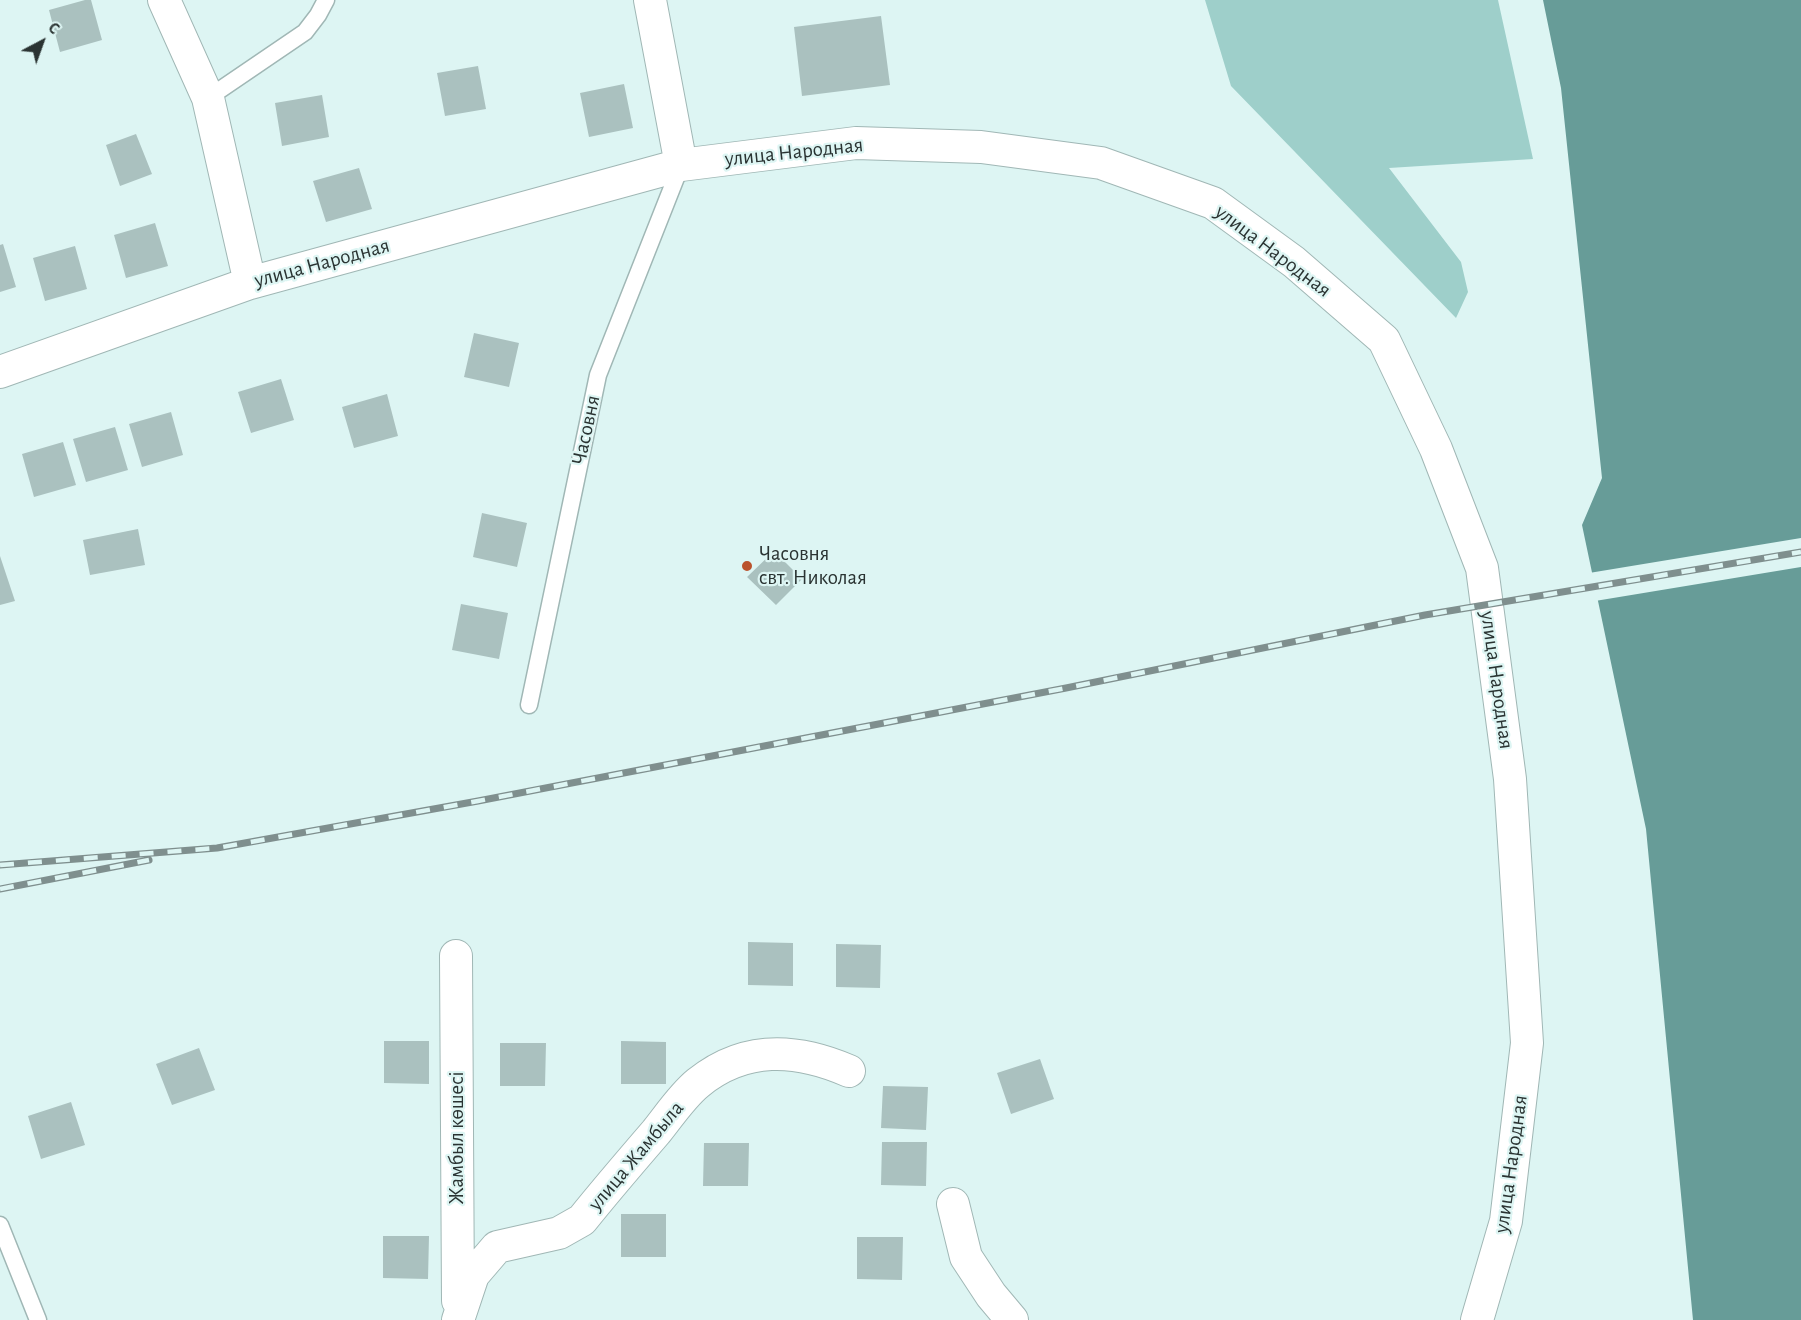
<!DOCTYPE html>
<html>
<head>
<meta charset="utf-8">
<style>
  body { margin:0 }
  #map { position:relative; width:1801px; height:1320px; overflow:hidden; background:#ddf5f3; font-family:"Alegreya Sans",sans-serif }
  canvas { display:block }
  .north { position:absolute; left:12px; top:12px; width:60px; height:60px; -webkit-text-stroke:4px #ddf5f3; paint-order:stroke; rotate:41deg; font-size:16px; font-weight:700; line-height:24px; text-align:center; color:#2a3332 }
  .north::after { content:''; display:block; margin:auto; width:21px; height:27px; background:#2a3332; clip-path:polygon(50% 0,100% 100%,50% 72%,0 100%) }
</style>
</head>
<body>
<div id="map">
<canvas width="1801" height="1320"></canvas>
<div class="north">С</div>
</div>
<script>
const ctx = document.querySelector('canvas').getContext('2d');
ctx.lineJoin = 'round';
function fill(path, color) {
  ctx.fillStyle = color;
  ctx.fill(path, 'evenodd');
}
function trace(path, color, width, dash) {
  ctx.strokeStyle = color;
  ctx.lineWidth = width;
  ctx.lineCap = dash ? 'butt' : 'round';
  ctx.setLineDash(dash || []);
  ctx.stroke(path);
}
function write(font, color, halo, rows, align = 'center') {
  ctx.font = font + ' "Alegreya Sans",sans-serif';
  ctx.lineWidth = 4.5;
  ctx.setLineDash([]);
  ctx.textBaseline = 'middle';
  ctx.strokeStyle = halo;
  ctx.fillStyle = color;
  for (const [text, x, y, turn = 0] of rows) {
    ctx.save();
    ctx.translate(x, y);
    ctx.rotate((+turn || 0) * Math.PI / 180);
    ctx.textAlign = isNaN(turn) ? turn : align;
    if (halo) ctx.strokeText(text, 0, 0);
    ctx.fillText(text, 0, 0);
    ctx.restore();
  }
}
fill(new Path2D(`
  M1205,0H1498L1533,159L1389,168L1461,262L1468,292L1456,318L1231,86Z`), '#9ecfca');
fill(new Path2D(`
  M1543,0H1801V1320H1693L1646,829L1582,525L1602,478L1561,88Z`), '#679c98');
fill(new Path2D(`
  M1801,538V567L1595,601L1589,573Z`), '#ddf5f3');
fill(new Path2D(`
  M85,0H91L102,40L60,52L49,10Z
  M881,16L890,85L802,96L794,27Z
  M478,66L486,109L445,116L437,73Z
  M624,84L633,128L589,137L580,93Z
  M322,95L329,137L282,146L275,103Z
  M136,134L152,174L120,186L106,145Z
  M359,168L372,209L326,222L313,181Z
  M155,223L168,266L126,278L114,235Z
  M3,244L16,287L0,292V245Z
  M75,246L87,289L45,301L33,258Z
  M474,333L519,343L509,387L464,377Z
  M281,379L294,420L251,433L238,392Z
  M387,394L398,436L354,448L342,407Z
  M171,412L183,455L142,467L129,424Z
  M115,427L128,470L86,482L73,439Z
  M63,442L76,485L34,497L22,454Z
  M482,513L527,523L517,567L473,557Z
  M138,529L145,565L90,575L83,540Z
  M774,551L802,579L776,605L747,577Z
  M0,556L15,601L0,605Z
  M461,604L508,613L499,659L452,650Z
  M748,942L793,943V986L748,985Z
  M836,944L881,945L880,988L836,987Z
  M384,1041H429V1084L384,1083Z
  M621,1041L666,1042V1084H621Z
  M500,1043H546L545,1086H500Z
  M199,1048L215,1090L172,1105L156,1064Z
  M1040,1059L1054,1099L1011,1114L997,1073Z
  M883,1086L928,1087L926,1130L881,1128Z
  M71,1102L85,1145L41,1159L28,1116Z
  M882,1142H927L926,1186L881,1185Z
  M704,1143H749L748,1186H703Z
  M621,1214H666V1257H621Z
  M383,1236H429L428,1279L383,1278Z
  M857,1237H903L902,1280L857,1279Z`), '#aac1bf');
const service = new Path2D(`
  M208,98L305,32L318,15L326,0
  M529,705L598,375L681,165
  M0,1225L38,1320`);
const minor = new Path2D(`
  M164,0L208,98L250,283
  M650,0L681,165
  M0,372L250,283L681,165L856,143L981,147L1101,163L1213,203L1294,262L1384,340L1436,449L1482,568L1510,779L1527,1043L1506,1221L1477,1320
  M456,956L458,1301
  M953,1204L966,1257L991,1295L1012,1320
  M458,1320L473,1275L497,1247L559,1233L582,1220C606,1190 631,1161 656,1132C669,1116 682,1096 698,1083C745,1045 796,1048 849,1071`);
trace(service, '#a0b7b5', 19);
trace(minor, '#a0b7b5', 34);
trace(service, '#fff', 16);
trace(minor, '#fff', 32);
const rail = new Path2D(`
  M0,865L217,848L478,801L1066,688L1425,615L1801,552
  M0,889L149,860`);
trace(rail, '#7f8f8e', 7);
trace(rail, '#ddf5f3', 4.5, [14]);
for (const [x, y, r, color] of [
  [747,566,6,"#ba522c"]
]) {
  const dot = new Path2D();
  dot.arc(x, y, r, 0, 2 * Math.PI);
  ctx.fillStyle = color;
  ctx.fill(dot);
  trace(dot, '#ddf5f3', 2);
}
write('21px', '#2a3332', '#ddf5f3', [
  ["улица Народная",794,152,-6],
  ["улица Народная",1273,251,37],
  ["улица Народная",322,263,-15],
  ["Часовня",586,430,-78],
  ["улица Народная",1497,680,82],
  ["Жамбыл көшесі",457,1138,-90],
  ["улица Жамбыла",636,1156,-50],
  ["улица Народная",1511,1164,-82]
]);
write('21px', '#2a3332', '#ddf5f3', [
  ["Часовня",759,554],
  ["свт. Николая",759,578]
], 'left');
</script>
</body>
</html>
